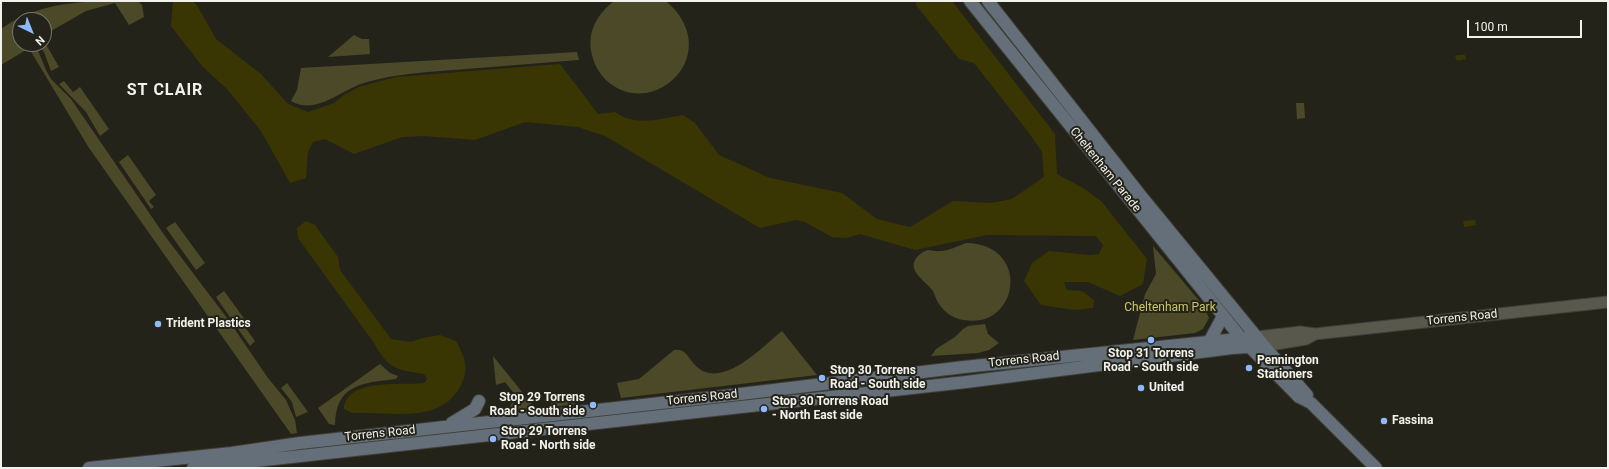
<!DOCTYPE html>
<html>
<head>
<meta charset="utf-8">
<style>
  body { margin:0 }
  #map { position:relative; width:1609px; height:469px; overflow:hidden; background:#24231a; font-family:Roboto,sans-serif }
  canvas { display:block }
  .frame { position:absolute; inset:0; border:2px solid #f2f2ec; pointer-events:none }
  .north { position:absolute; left:12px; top:12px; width:40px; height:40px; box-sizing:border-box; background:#24231a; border:1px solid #76766e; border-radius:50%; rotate:137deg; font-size:11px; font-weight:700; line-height:16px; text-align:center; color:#f2f2ec }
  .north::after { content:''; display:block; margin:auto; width:14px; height:18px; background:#8eb9fc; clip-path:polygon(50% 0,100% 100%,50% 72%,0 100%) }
  .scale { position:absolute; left:1467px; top:20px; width:115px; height:18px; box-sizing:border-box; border:2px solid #f2f2ec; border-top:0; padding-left:5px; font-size:12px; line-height:14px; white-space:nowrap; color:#f2f2ec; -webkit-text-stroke:3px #24231a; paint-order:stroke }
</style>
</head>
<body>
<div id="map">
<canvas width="1609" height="469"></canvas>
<div class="frame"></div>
<div class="north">N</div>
<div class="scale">100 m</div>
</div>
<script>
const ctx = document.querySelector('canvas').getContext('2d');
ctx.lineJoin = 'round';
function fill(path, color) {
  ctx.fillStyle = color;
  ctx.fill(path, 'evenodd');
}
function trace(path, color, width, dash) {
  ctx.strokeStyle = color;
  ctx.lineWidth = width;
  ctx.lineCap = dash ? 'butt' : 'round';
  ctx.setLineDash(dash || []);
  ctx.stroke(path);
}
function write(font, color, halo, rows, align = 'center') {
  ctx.font = font + ' Roboto,sans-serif';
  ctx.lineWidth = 4;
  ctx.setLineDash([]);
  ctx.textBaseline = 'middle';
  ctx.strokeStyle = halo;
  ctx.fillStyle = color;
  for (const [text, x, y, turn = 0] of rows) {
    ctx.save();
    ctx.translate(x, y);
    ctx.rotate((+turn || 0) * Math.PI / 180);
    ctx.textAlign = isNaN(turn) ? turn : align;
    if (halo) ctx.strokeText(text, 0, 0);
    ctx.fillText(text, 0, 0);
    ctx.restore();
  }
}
fill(new Path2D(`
  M135,1H138L142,5L144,17L129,25L115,3L86,11L44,35V20H20V44H36L1,65V29C41,0 88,1 135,1Z
  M614,1H666C727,54 652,123 606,80C598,72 593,62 591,51C588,29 598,14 614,1Z
  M354,35L362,39H369L370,54L328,57Z
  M44,41L59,67L51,71L44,52L38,44H44Z
  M36,46L46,70L51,79L71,99L165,236L227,318L268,378L286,400L295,420L297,433L291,434L89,148L30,50Z
  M577,52L579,60C541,63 504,66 466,69C432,72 399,73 367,82C341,89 317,116 291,101L297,90L301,68Z
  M64,81L73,92L80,87L109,129L100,136L86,112L59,84Z
  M1296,103H1304L1305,118L1297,119Z
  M128,155L156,195L149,201L154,207L151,209L119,162Z
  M175,222L205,263L196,270L166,228Z
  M966,243C1032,244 1019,330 964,320C954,319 945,313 939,304C936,300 935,295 933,291C925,280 906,271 917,257C920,254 924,251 928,250C932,250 936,252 940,251C948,251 958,246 966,243Z
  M1153,246L1203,305L1209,318L1203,329L1195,333L1133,340L1145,294L1156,274Z
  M224,291L246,321L242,323L255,341L250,346L216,297Z
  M985,324L988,334L999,343L989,350L978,353L931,356L936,349L955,337L963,329L968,326Z
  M782,331L817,375L621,398L617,383L639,379L674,350C685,348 688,357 694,364C720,393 762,347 782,331Z
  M493,356L535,408L512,411L509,408L516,396L505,382L496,385Z
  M380,364L390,373L398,376L396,379C362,383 336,384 335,425L329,424L318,408Z
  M287,383L308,412L296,417L292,402L281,388Z
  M562,392L573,395L579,404L550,407L553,398Z`), '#4b4927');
fill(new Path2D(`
  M173,1H193L198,7L216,39L261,74L288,104L308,112L334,103L344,95L359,87L396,77L560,64L598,114L615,112C636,127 659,119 683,115L695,123L719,155L770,178L842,193L877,219L910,227L953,201L991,203L1012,199L1044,177L1042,152L1029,133L974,63L959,59L916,5V1H952L1055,134L1057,174L1085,189L1102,202L1147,259L1143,284L1120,296L1088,282H1064L1067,290L1082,291L1094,300L1093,308L1074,310L1041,305L1024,281L1032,263L1049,251L1089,255L1099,254L1103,245L1096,236L987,235L915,250L860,234L847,238L832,237L805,222L796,220L760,228L605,136L578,127L525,122L475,140L424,136L402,137L354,154L325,139L313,142L308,152L306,178L290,183L261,131L227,89L202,66L171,26Z
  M1459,55H1465L1466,59L1457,61L1455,56Z
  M1475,220L1476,225L1464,227L1463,221Z
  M306,221L315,225L338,257L340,270L391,339L411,342L423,338L440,335L456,341C465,358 470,369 460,387C439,425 388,411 352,413L344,409C346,377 403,386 425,383L427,378L424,374C395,370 388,368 374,343L298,238L297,228Z`), '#3a3603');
const tertiary = new Path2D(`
  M1257,337L1300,332L1315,334L1608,302
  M1264,346L1306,339L1315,334`);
const secondary = new Path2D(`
  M970,1L1241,338L1299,397L1311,403L1376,468
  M988,1L1141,196L1264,346L1307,395
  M1209,342L1223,316
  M452,423L475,409L479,401
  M89,468L232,453L300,443L724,396L964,367L1257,337
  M193,468L966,382L1232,348L1264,346`);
trace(tertiary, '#3f3f38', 13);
trace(secondary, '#3f3f38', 14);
trace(tertiary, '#58584d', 11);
trace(secondary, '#646f79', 12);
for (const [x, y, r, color] of [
  [158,324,4,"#8eb9fc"],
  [1151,340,4,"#8eb9fc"],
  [1249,368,4,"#8eb9fc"],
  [822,378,4,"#8eb9fc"],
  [1141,388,4,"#8eb9fc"],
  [593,405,4,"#8eb9fc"],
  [764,409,4,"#8eb9fc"],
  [1384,421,4,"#8eb9fc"],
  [493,439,4,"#8eb9fc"]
]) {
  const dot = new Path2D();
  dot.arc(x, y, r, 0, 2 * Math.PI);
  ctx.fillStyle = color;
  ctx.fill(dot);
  trace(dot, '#24231a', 1.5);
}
write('12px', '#f2f2ec', '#24231a', [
  ["Cheltenham Parade",1105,170,51],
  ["Torrens Road",1462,318,-6],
  ["Torrens Road",1024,360,-6],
  ["Torrens Road",702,398,-6],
  ["Torrens Road",380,434,-6]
]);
write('12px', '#cdc66a', '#24231a', [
  ["Cheltenham Park",1170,308]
]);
write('bold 12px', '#f2f2ec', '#24231a', [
  ["Trident Plastics",166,324],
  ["Stop 31 Torrens",1151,354,"center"],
  ["Road - South side",1151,368,"center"],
  ["Pennington",1257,361],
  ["Stationers",1257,375],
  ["Stop 30 Torrens",830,371],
  ["Road - South side",830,385],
  ["United",1149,388],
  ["Stop 29 Torrens",585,398,"right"],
  ["Road - South side",585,412,"right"],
  ["Stop 30 Torrens Road",772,402],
  ["- North East side",772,416],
  ["Fassina",1392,421],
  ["Stop 29 Torrens",501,432],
  ["Road - North side",501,446]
], 'left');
ctx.letterSpacing = '1px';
write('bold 16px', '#f2f2ec', '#24231a', [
  ["ST CLAIR",165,91]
]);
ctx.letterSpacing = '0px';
</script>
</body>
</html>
